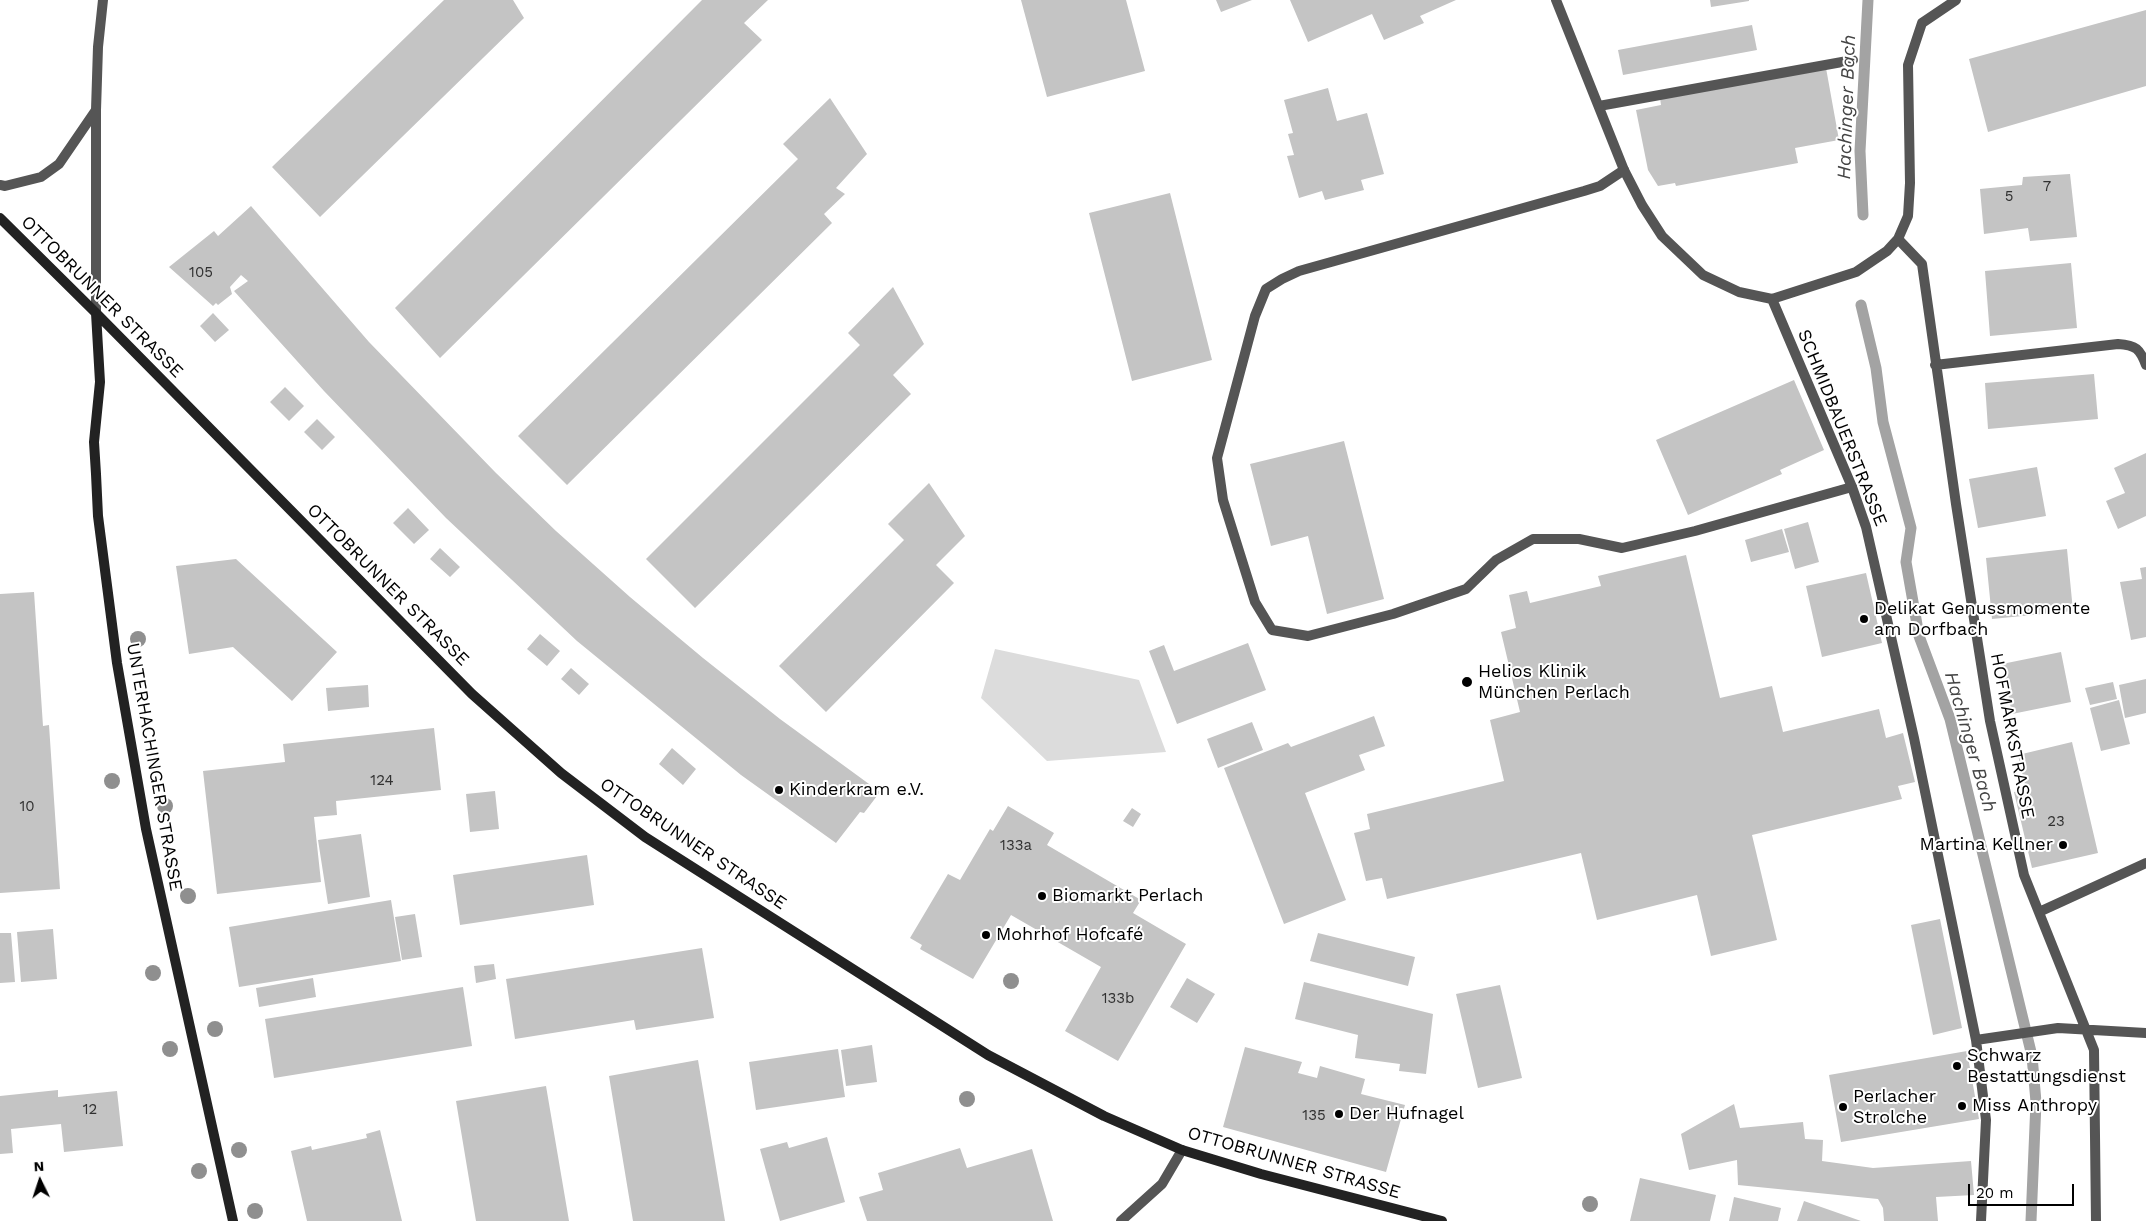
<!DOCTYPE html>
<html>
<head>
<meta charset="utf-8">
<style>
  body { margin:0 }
  #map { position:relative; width:2146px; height:1221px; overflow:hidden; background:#fff; font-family:"Work Sans",sans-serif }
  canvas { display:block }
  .north { position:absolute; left:15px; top:1156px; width:50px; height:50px; -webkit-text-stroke:4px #fff; paint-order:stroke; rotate:356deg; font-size:14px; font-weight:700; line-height:20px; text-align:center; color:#000 }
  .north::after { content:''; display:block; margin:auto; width:18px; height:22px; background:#000; clip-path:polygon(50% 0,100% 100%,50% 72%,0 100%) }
  .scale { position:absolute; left:1968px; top:1184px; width:106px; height:22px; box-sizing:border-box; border:2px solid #000; border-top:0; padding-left:6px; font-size:15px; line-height:18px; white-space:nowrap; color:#000; -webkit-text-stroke:4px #fff; paint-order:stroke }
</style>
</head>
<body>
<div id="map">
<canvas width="2146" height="1221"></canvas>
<div class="north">N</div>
<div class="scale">20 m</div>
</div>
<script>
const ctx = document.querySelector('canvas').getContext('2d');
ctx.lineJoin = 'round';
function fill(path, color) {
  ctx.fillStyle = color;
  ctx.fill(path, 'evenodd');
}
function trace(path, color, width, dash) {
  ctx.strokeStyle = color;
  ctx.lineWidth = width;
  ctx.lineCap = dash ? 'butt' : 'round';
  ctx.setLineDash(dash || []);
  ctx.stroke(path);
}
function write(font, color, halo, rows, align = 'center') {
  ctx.font = font + ' "Work Sans",sans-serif';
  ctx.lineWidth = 4;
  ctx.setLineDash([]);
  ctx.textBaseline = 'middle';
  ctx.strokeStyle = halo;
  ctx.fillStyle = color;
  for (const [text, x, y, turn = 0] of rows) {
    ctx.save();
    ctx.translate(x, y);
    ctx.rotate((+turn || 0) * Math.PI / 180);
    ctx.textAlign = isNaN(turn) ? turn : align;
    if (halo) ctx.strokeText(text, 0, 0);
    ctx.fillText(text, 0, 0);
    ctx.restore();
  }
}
fill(new Path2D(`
  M995,649L1139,680L1166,752L1047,761L981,698Z`), '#dcdcdc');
trace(new Path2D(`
  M1863,215L1860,151L1868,0
  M1861,305L1876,368L1883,422L1911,528L1906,562L1919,636L1950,719L2032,1056L2036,1102L2031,1221`), '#a3a3a3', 11);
fill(new Path2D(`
  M444,0H513L524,18L320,217L272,167Z
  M702,0H768L744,23L762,40L440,358L395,308Z
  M1021,0H1126L1145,71L1047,97Z
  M1216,0H1252L1221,12Z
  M1290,0H1456L1420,16L1424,23L1384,40L1372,14L1308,42Z
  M1710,0H1749V1L1711,7Z
  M2146,10V86L1988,132L1969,59Z
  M1752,25L1757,50L1623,75L1618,50Z
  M1826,68L1839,140L1795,148L1798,163L1676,186L1675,183L1658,186L1648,170L1636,110L1661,105L1660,98Z
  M1328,88L1337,121L1367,113L1384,174L1361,180L1364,190L1325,200L1322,191L1299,198L1287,156L1294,155L1288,134L1293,133L1284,100Z
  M830,98L867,154L836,188L845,194L824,214L832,223L567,485L518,436L798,159L783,144Z
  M2070,174L2077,237L2030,241L2028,228L1984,234L1980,189L2022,185L2023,177Z
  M1170,193L1212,360L1132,381L1089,213Z
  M251,206L369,342L496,473L556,531L630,597L703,658L780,719L880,792L864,813L860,812L836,843L741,775L577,641L446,518L324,391L234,291L248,281L241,275L230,287L232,294L218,305L216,303L213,306L169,267L214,231L218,236Z
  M2071,263L2077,328L1990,336L1985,271Z
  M893,287L924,344L893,375L911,394L695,608L646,559L860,345L848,333Z
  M213,313L229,330L215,342L200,326Z
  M2094,374L2098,419L1988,429L1985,383Z
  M1794,380L1824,450L1780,470L1782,474L1688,515L1656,440Z
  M285,387L304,406L289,421L270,402Z
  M317,419L335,437L322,450L304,432Z
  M1344,441L1384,599L1327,614L1308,536L1271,546L1250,464Z
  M2146,453V516L2118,529L2106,501L2125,493L2114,468Z
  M2037,467L2046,516L1978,528L1969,479Z
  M929,483L965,536L936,565L954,583L826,712L779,666L904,540L888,524Z
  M408,508L429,530L414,544L393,523Z
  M1808,522L1819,562L1795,569L1784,529Z
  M1782,529L1789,552L1751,562L1745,540Z
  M440,548L460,567L450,577L430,559Z
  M2067,549L2073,611L1992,619L1986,558Z
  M1686,555L1720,698L1772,686L1783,732L1879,709L1886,738L1903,733L1915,782L1898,786L1902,799L1752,835L1777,940L1711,956L1697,895L1597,920L1581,853L1387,899L1382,878L1366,881L1354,833L1370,829L1367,814L1504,781L1490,720L1520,712L1501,632L1516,628L1509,595L1527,591L1530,603L1601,586L1598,576Z
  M236,559L337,652L292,701L233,647L189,654L176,566Z
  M2146,567V637L2131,640L2120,582L2142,579L2140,568Z
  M1866,573L1882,643L1822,657L1806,586Z
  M34,592L43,726L49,725L60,889L0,893V594Z
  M540,634L560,651L547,666L527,649Z
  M1248,643L1266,690L1177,724L1149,651L1164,645L1174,671Z
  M2061,652L2071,702L2012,714L2002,664Z
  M571,668L589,684L579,695L561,679Z
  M2146,679V713L2125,718L2119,685Z
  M2113,682L2117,699L2090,705L2085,688Z
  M368,685L369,707L328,711L326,688Z
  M2119,700L2130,744L2101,751L2090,708Z
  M1374,716L1385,746L1359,755L1365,770L1305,793L1346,900L1284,924L1224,768L1288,743L1291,747Z
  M1252,722L1263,750L1218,768L1207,739Z
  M434,728L441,790L336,801L337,815L314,817L321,882L217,894L203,771L285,762L283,744Z
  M2072,742L2098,853L2032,868L2014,792L2026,789L2018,755Z
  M672,748L696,769L683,785L659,764Z
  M495,791L499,829L470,832L466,794Z
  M1008,806L1054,833L1047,845L1141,900L1133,913L1186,944L1118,1061L1065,1031L1101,967L1011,915L973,979L920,949L922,945L910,938L948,874L960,880L990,829L993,831Z
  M1132,808L1141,814L1133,827L1123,821Z
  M361,834L370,897L328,904L318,840Z
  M587,855L594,905L460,925L453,875Z
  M391,900L401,961L239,987L229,927Z
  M415,914L422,957L402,960L395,917Z
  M1940,919L1962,1028L1933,1035L1911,925Z
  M53,929L57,979L21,982L17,932Z
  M0,933H11L15,982L0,983Z
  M1318,933L1415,957L1408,986L1310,961Z
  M702,948L714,1018L636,1030L634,1020L515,1039L506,979Z
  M494,964L496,979L476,983L474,966Z
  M313,978L316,997L259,1007L256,988Z
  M1187,978L1215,994L1197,1023L1170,1007Z
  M1304,982L1433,1014L1426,1074L1399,1071L1400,1064L1355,1058L1358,1035L1295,1019Z
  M1500,985L1522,1078L1478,1088L1456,994Z
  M463,987L472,1046L274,1078L265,1019Z
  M872,1045L877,1082L846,1086L841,1050Z
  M1245,1047L1302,1062L1298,1073L1317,1078L1320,1066L1365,1079L1361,1094L1405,1105L1386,1172L1223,1127Z
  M838,1049L845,1097L756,1110L749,1062Z
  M1967,1051L1979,1119L1841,1142L1829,1075Z
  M698,1060L725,1221H633L609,1076Z
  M546,1086L569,1221H476L456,1101Z
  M58,1090V1097L117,1091L123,1146L64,1152L61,1124L11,1129L13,1153L0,1154V1096Z
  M1734,1104L1740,1128L1803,1122L1805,1139L1823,1140L1822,1161L1873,1168L1971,1161L1974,1195L1936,1197L1938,1221H1884L1883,1208L1878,1199L1738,1185L1737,1160L1689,1170L1681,1134Z
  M380,1130L402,1221H307L291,1151L311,1146L312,1150L367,1138L366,1134Z
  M827,1137L845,1202L780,1221L760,1149L787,1142L789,1148Z
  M960,1148L967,1168L1032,1149L1053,1221H867L859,1197L883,1190L878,1173Z
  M1640,1178L1716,1195L1710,1221H1630Z
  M1734,1197L1781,1208L1778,1221H1729Z
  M1804,1201L1861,1221H1797Z`), '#c4c4c4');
trace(new Path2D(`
  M1599,106L1853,60
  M1624,170L1600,186L1584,191L1299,271L1282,279L1266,289L1255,316L1217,458L1223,500L1255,602L1272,630L1308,636L1393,614L1466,589L1496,560L1533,539H1579L1622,548L1695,531L1852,487`), '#555', 10);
trace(new Path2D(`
  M1556,0L1624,170L1642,205L1662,236L1703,275L1739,292L1772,299
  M0,185L5,186L41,177L59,164L96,110
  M1898,239L1922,264L1956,504L1990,721L2024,875L2094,1050L2096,1221
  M1772,299L1852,487L1866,527L1914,738L1976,1040L1986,1120L1981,1221
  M1772,299L1856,272L1887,251L1898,239L1908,216L1910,183L1908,65L1922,23L1956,0
  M96,313V110L98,47L103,0
  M1935,365L2118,344C2136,345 2140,349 2146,365
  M2039,912L2146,863
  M1976,1040L2058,1028L2146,1033`), '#555', 10);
trace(new Path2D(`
  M1121,1221L1162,1184L1182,1150`), '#555', 10);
trace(new Path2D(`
  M0,218L96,313L472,694L561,773L645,837L988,1055L1104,1116L1182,1150L1261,1174L1442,1221
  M96,313L100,382L94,442L96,474L98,516L117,663L146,829L233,1221`), '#222', 10);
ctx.fillStyle = '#8f8f8f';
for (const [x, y] of [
  [138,639],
  [112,781],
  [165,806],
  [188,896],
  [153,973],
  [1011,981],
  [215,1029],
  [170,1049],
  [967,1099],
  [239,1150],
  [199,1171],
  [1590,1204],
  [255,1211]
]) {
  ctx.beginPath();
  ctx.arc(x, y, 8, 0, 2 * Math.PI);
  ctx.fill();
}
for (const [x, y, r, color] of [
  [1864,619,5,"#000"],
  [1467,682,6,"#000"],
  [779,790,5,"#000"],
  [2063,845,5,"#000"],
  [1042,896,5,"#000"],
  [986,935,5,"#000"],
  [1957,1066,5,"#000"],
  [1962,1106,5,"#000"],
  [1843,1107,5,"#000"],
  [1339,1114,5,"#000"]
]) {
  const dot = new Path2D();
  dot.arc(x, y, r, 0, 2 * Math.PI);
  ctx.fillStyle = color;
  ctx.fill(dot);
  trace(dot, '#fff', 2);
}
write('15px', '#313131', null, [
  ["7",2047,187],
  ["5",2009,197],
  ["105",201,273],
  ["124",382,781],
  ["10",27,807],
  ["23",2056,822],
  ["133a",1016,846],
  ["133b",1118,999],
  ["12",90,1110],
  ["135",1314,1116]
]);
write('18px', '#000', '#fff', [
  ["OTTOBRUNNER STRASSE",102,297,45],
  ["SCHMIDBAUERSTRASSE",1842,428,68],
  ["OTTOBRUNNER STRASSE",388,585,45],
  ["HOFMARKSTRASSE",2012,736,79],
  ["UNTERHACHINGER STRASSE",154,767,80],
  ["OTTOBRUNNER STRASSE",693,844,34],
  ["OTTOBRUNNER STRASSE",1294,1163,16]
]);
write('18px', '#000', '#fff', [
  ["Delikat Genussmomente",1874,609],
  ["am Dorfbach",1874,630],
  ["Helios Klinik",1478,672],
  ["München Perlach",1478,693],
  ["Kinderkram e.V.",789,790],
  ["Martina Kellner",2053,845,"right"],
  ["Biomarkt Perlach",1052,896],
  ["Mohrhof Hofcafé",996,935],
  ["Schwarz",1967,1056],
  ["Bestattungsdienst",1967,1077],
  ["Perlacher",1853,1097],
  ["Strolche",1853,1118],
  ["Miss Anthropy",1972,1106],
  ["Der Hufnagel",1349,1114]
], 'left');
write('italic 19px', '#444', '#fff', [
  ["Hachinger Bach",1847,107,-88],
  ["Hachinger Bach",1970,742,74]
]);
</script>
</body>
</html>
